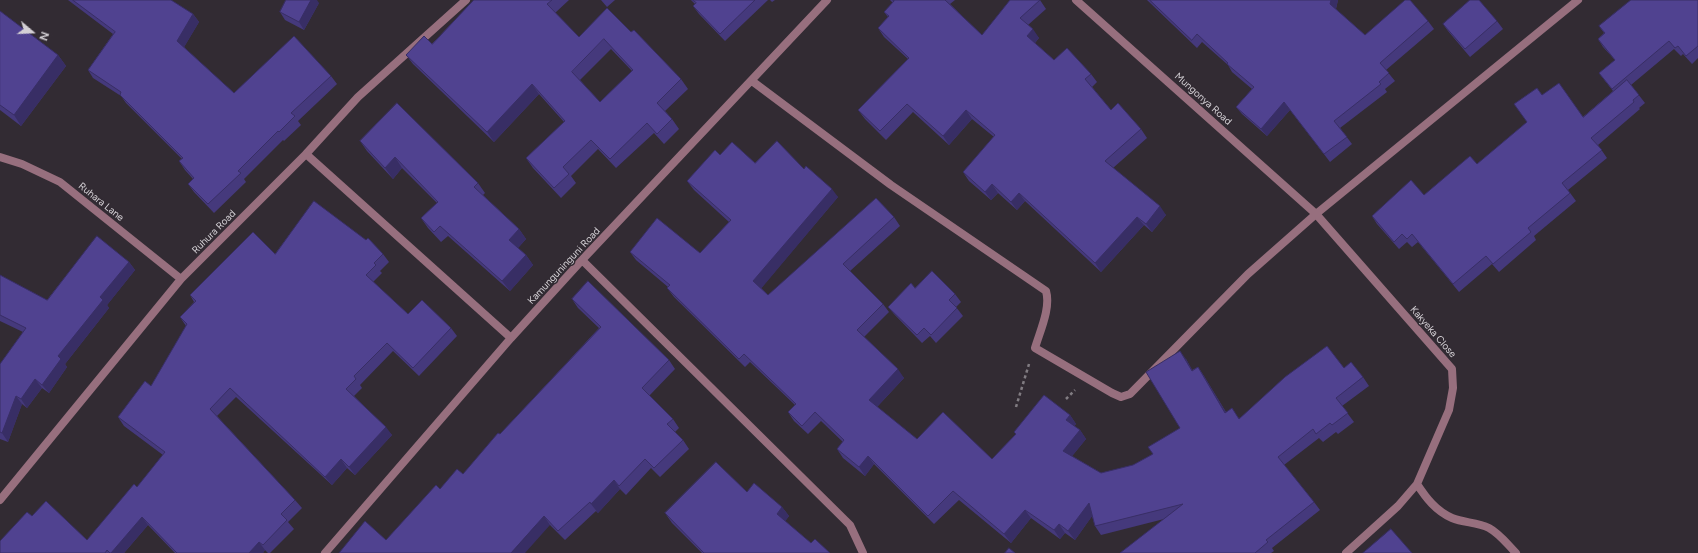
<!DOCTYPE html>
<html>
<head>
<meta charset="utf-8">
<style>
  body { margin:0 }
  #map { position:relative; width:1698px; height:553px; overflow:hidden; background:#322b33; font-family:Figtree,sans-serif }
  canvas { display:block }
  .north { position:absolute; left:12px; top:12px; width:40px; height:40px; -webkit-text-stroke:3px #322b33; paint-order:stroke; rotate:109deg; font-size:11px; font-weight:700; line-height:16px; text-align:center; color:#d4d0d5 }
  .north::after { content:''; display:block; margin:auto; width:14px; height:18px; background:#d4d0d5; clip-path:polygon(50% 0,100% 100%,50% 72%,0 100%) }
</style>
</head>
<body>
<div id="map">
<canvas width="1698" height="553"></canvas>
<div class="north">N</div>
</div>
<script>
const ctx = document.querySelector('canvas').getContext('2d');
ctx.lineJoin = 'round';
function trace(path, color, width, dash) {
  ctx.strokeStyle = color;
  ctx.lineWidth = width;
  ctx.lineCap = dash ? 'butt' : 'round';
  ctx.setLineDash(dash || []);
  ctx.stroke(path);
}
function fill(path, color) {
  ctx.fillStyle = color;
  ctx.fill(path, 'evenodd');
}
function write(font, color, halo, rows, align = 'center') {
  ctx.font = font + ' Figtree,sans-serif';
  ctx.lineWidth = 3;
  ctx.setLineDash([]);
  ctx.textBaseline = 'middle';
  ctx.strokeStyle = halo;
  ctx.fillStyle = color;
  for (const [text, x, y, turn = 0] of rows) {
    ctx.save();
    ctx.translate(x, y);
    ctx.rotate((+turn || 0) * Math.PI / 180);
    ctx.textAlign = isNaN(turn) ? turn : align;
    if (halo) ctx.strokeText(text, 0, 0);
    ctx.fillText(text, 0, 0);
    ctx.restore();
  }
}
trace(new Path2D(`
  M1066,399L1075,390
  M1016,407L1029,364`), '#817c82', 2.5, [3, 3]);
trace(new Path2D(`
  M1076,0L1316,214L1452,369L1453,388L1449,410L1417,484L1398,506L1346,553
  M752,81L891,185L1046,291C1051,308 1040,331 1035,348L1112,393L1121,397L1130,394L1248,274L1316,214L1578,0
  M306,154L511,338
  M0,157L22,164L60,182L181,279
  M582,260L850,525L863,553
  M1417,484C1426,498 1436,511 1452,518C1464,523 1477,522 1489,528C1500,534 1507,544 1516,553
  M0,500L181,279L306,154L358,97L466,0
  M325,553L511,338L582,260L827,0`), '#976f7e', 8);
fill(new Path2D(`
  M68,0H171L193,14L199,22L184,47L234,93L331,76L337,84L298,121L301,125L284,141L283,140L244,179L246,182L214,213L194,192L188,184L193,179L185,170L179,161L182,159L126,103L121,96L93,78L88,70L113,34Z
  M474,0H569L555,13L579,37L631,32L681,79L688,89L665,111L672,119L679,129L664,144L654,133L616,168L598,149L571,176L576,183L561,198L533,168L526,158L564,122L539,94L494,142L413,64L406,55L432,44ZM611,49L632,71L600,102L580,80Z
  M601,0H615L607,7Z
  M691,0H768L725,41L699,14L693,6L695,4Z
  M770,0H775L772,2Z
  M890,0H955L950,4L982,35L1040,0L1046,9L1028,25L1039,38L1035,43L1054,60L1091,74L1097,82L1092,87L1111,110L1141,129L1147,138L1113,168L1166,215L1152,232L1144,225L1101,272L1025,201L1017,210L998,193L991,200L969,181L963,172L994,137L972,119L949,145L913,112L886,140L865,119L858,110L908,59L884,37L878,28L888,17L884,12L893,3Z
  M1147,0H1338L1336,9L1365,35L1428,21L1434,29L1386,70L1395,81L1385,89L1387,92L1340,128L1352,144L1330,162L1290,110L1267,136L1242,114L1236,107L1252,89L1232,72L1228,65L1202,42L1197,48Z
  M1698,0V58L1692,64L1683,54L1681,56L1674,49L1631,85L1645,103L1639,108L1640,109L1598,145L1607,158L1568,190L1576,201L1534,236L1536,240L1499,272L1492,264L1459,292L1418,242L1412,247L1407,242L1399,249L1377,224L1372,216L1424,195L1477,164L1527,122L1542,95L1583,117L1613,91L1599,73L1615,60L1603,47L1598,39L1604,33L1599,26Z
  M319,3L304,30L285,20L280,12Z
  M0,11L58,55L66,66L21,126L0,110Z
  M1497,21L1503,29L1470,57L1448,31L1443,24Z
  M360,141L478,183L485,193L483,195L519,229L526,239L518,248L526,255L533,265L510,291L448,236L441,242L428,228L421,218L437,203L402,168L393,179L367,151Z
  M720,155L755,163L804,169L838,197L761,288L768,295L894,217L900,226L850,271L883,304L889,312L864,337L904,378L877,407L917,439L992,459L1016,434L1014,432L1070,415L1076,424L1074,426L1080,430L1086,439L1072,456L1101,473L1133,465L1153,454L1180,428L1186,359L1192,370L1198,367L1204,376L1226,412L1239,418L1344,368L1363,377L1369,386L1342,406L1354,422L1338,434L1336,432L1323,442L1319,438L1284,465L1314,502L1320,510L1272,548L1274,551L1271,553H1120L1164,519L1101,535L1095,526L1092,516L1075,540L1065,533L1060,539L1031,518L1011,543L959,500L934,524L874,464L865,476L843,458L837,449L843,442L821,421L808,434L794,421L788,412L795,405L750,362L745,367L674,297L667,288L668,287L636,260L630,252L700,253L729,222L694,190L687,181Z
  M275,254H383L389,262L380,271L382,273L373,282L408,314L451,328L457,336L419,376L393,351L360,385L362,388L354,396L392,435L355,475L347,468L332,485L236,397L217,416L295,500L302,508L288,522L294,529L270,553H268L265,550L263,553H175L148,525L124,553H0L32,516L87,540L137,487L163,455L124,426L118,417L151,386L186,326L180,317L194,302L190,295Z
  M129,262L135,270L107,305L109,308L65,364L67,367L49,393L42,388L27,408L22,404L8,442L0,439V364L23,332L0,321V275L47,300Z
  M915,288L955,294L961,302L956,307L963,316L936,343L930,336L922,343L894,314L888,307Z
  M572,299L669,360L675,369L649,396L673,419L679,428L675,432L683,440L689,449L660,477L651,468L626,495L620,489L598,513L596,511L565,540L550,525L386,540L440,489L463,474L599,328L578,308Z
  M747,492L782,507L789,516L785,521L811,543L830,553H702L672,523L665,513Z`), '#45397c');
fill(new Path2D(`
  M311,0H317L319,3L304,30L299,22Z
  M1331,0H1338L1335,12L1330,4Z
  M193,14L199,22L183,49L177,41Z
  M1033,29L1039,38L1033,45L1027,36Z
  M58,55L66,66L21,126L14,115Z
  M532,84L539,94L494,142L487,132Z
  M1284,102L1290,110L1267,136L1261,129Z
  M966,110L972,119L949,145L943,136Z
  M395,157L402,168L393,179L385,168Z
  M992,184L998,193L991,200L985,192Z
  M832,189L838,197L760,290L753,281Z
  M1019,193L1025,201L1017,210L1011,202Z
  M1160,206L1166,215L1152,232L1146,224Z
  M1137,217L1144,225L1101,272L1095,263Z
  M519,229L526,239L516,250L509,240Z
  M526,255L533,265L510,291L502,281Z
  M129,262L135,270L107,305L109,308L65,364L67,367L49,393L42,385L58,356L100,297Z
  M1180,351L1186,359L1198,380L1192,371Z
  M1198,367L1204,376L1231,421L1225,413Z
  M898,369L904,378L875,409L869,400Z
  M35,379L42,388L27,408L21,399Z
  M16,396L22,404L8,442L2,433Z
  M1070,415L1076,424L1072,428L1066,420Z
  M386,427L392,435L355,475L349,467Z
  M1080,430L1086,439L1069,460L1063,451Z
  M868,456L874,464L865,476L859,467Z
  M341,459L347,468L332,485L325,477Z
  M614,480L620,489L598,513L591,504Z
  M1089,503L1095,512L1075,540L1068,531Z
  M782,507L789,516L784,523L777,514Z
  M1025,510L1031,518L1011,543L1004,534Z
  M544,516L550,525L525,553H511Z
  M142,517L148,525L124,553H111Z
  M1059,524L1065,533L1060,539L1054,530Z
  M259,542L265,550L263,553H249Z`), '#382e65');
const building = new Path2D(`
  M73,0H171L193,14L177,41L234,93L294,36L331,76L291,113L295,116L279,132L278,131L238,171L241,173L208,204L188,184L194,178L179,161L183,158L120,95L121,92L88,70L115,32Z
  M286,0H311L299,22L280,12Z
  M474,0H552L547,4L579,37L607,8L631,32L634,30L681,79L657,103L672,119L657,134L647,123L610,159L591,140L563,167L569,174L554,188L526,158L565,121L532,84L487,132L406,55L424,36L432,44ZM604,39L633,70L600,102L572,72Z
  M693,0H755L720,34L693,6L696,3Z
  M893,0H945L982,35L1010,0H1040L1020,18L1033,29L1027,36L1054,60L1067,48L1091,74L1085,79L1111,110L1118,103L1141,129L1105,161L1160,206L1146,224L1137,217L1095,263L1019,193L1011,202L992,184L985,192L963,172L995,135L966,110L943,136L907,104L880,131L858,110L909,58L878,28L889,16L884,12L894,1Z
  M1150,0H1331L1330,4L1365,35L1405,0H1410L1428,21L1380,63L1389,73L1379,82L1381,84L1334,121L1347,137L1324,154L1284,102L1261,129L1236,107L1254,87L1227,64L1228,63L1197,34L1192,40Z
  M1470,0H1479L1497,21L1465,49L1443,24Z
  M1631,0H1698V46L1686,56L1678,46L1675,48L1669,41L1612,89L1599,73L1615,60L1598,39L1605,33L1599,26Z
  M0,11L58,55L14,115L0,105Z
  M1627,80L1639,95L1633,100L1634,102L1591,138L1602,150L1562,183L1570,193L1528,228L1531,232L1493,264L1486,256L1453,284L1412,234L1407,239L1402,234L1394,242L1372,216L1411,180L1424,195L1470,156L1477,164L1527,122L1514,104L1537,88L1542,95L1559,83L1583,117Z
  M397,103L478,183L474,187L519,229L509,240L526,255L502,281L440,226L434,232L421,218L438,202L395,157L385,168L360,141Z
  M777,141L804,169L806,166L832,189L753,281L768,295L876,198L894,217L843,264L883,304L857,330L898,369L869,400L917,439L943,412L992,459L1016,434L1014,432L1044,395L1070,415L1066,420L1080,430L1063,451L1101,473L1133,465L1153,454L1148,447L1180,428L1146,372L1180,351L1192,371L1198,367L1225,413L1232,408L1239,419L1285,377L1327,346L1344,368L1351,362L1363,377L1336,398L1348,413L1332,425L1330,423L1316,434L1313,429L1278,457L1314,502L1266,540L1268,542L1255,553H1120L1183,504L1095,526L1089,503L1068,531L1059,524L1054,530L1025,510L1004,534L953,491L928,516L868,456L859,467L837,449L844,440L815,412L802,426L788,412L796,404L744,354L739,359L667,288L670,285L630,252L657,218L700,253L731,220L687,181L715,150L720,155L732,142L755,163Z
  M314,201L366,240L368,238L383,254L374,263L376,265L366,275L408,314L422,300L451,328L413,368L387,343L354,376L356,379L346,389L386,427L349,467L341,459L325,477L230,388L210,409L295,500L281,514L287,520L263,545L259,542L249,553H177L142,517L111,553H110L107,550L105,553H0V541L27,512L32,516L46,501L87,540L134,484L137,487L165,452L118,417L145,381L151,386L187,324L180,317L196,301L190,295L253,232L275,254Z
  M97,236L129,262L100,297L103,300L58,356L61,359L42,385L35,379L21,399L16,396L2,433L0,432V364L26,328L0,315V275L47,300Z
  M932,271L955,294L949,300L957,308L931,335L924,328L917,335L888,307L911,283L915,288Z
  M588,281L669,360L642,388L673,419L667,424L683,440L654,468L645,459L619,486L614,480L591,504L590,502L558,531L544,516L511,553H339L365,521L386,540L436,485L440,489L457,469L463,474L498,433L500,434L601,327L572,299Z
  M716,462L747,492L754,483L782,507L777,514L811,543L815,539L830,553H704L665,513Z
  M1391,529L1412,553H1363Z
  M1009,548L1015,553H1005Z`);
fill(building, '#504290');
trace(building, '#382e65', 1);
write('10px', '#d4d0d5', '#322b33', [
  ["Mungonya Road",1203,99,42],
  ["Ruhara Lane",101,202,39],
  ["Ruhura Road",214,232,-45],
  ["Kamunguninguni Road",564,266,-47],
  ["Kakyeka Close",1433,332,49]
]);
</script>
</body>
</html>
